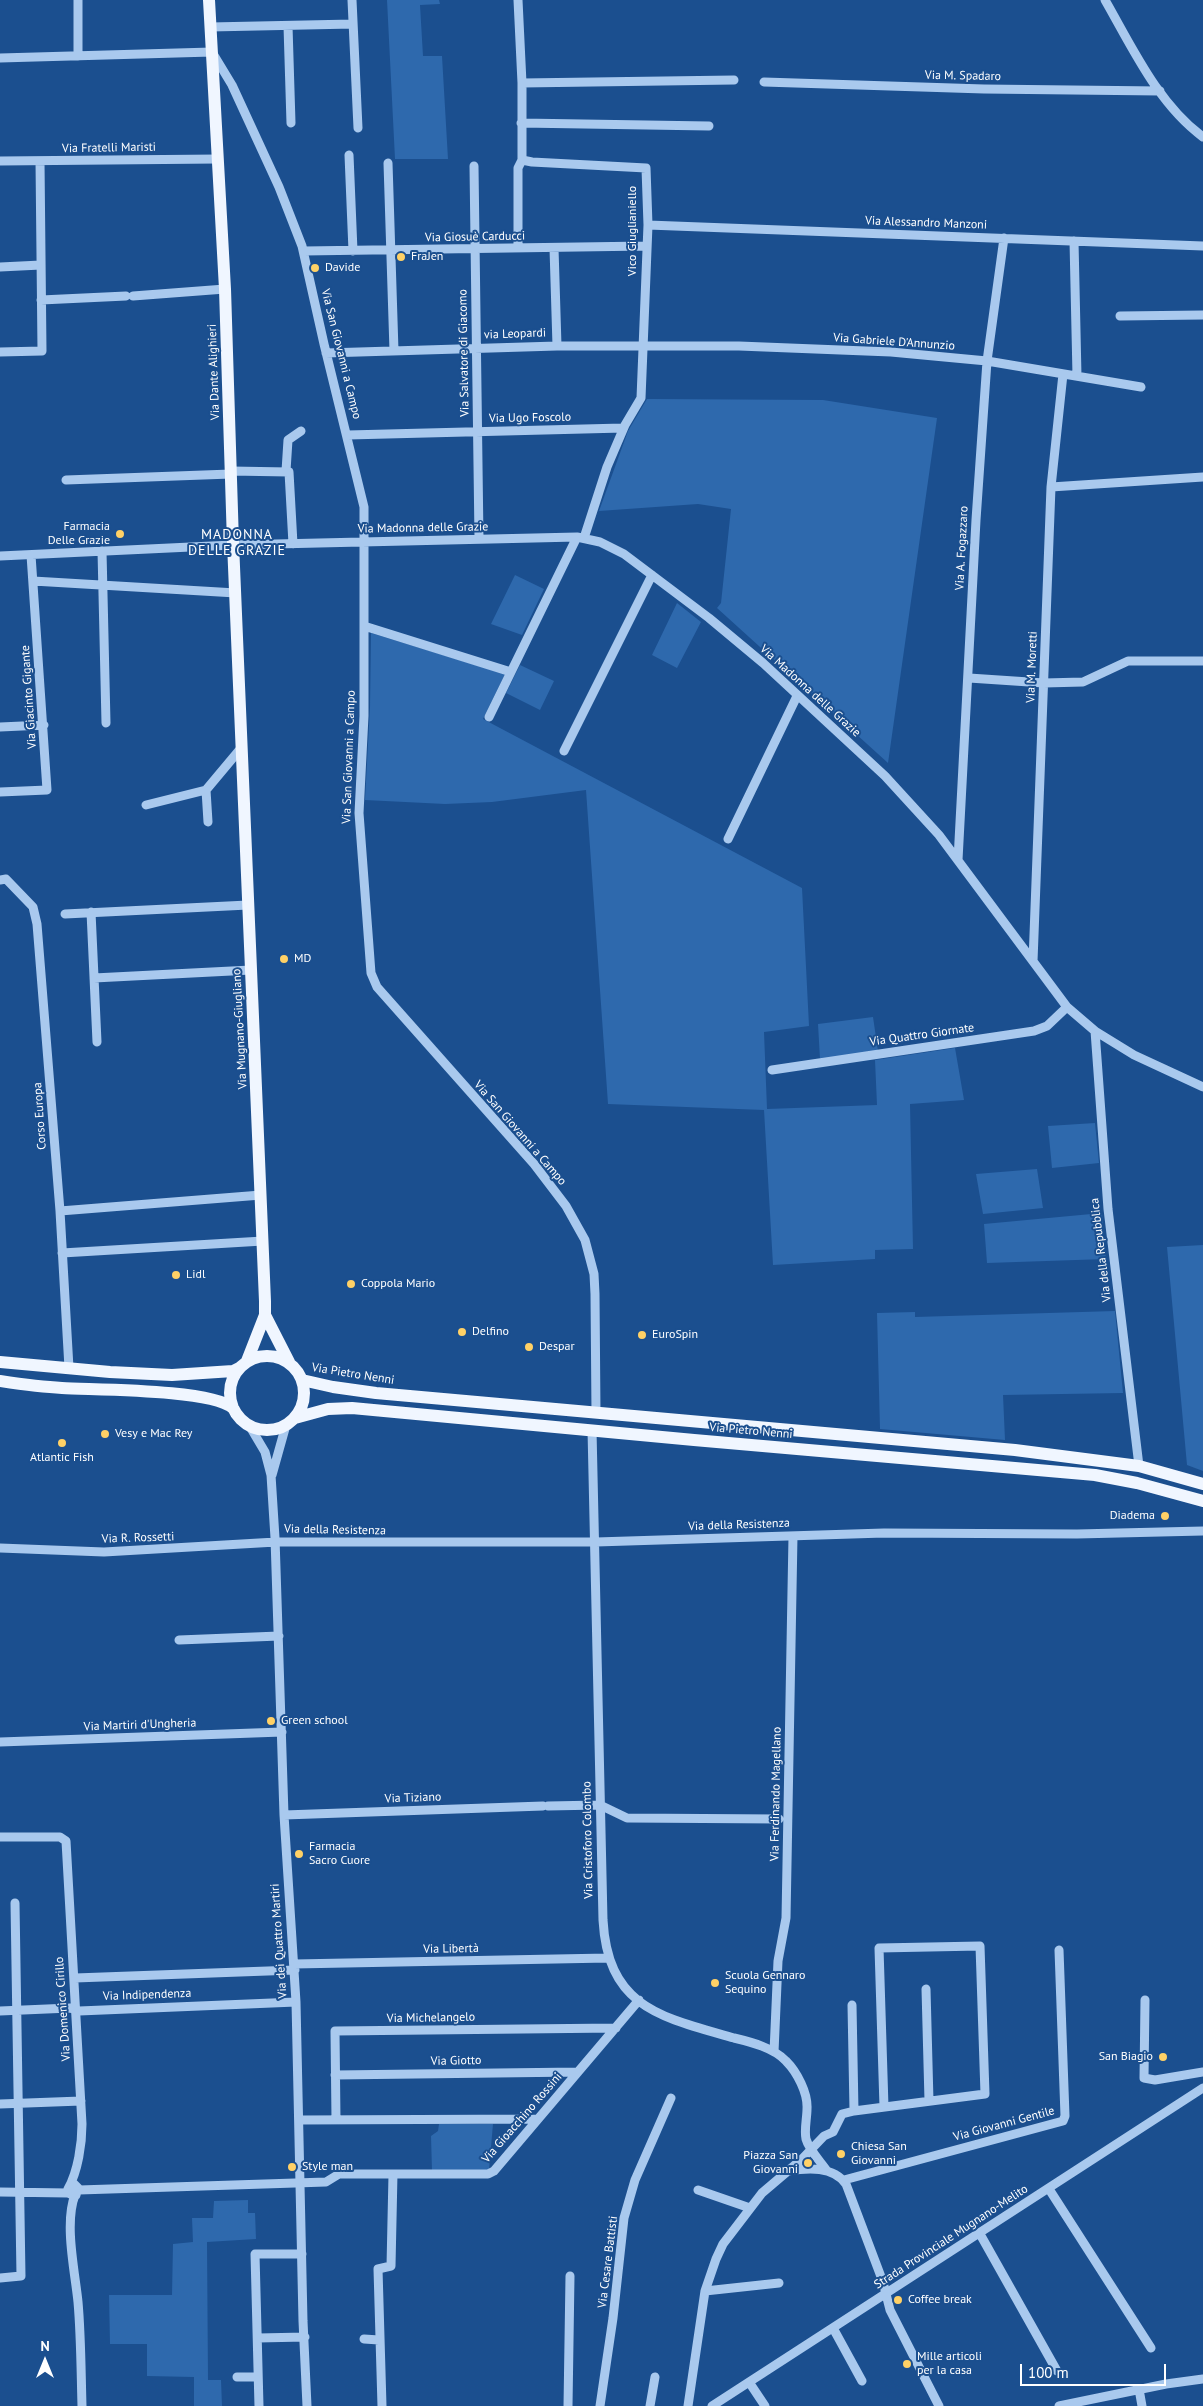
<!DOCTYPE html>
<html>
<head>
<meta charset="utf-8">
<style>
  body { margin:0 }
  #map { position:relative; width:1203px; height:2406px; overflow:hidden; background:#1b4f8f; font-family:"PT Sans",sans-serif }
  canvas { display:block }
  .north { position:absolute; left:20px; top:2336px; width:50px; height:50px; -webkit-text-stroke:4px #1b4f8f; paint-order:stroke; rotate:0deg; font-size:14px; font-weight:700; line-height:20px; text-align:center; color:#fff }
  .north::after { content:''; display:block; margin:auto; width:18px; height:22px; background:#fff; clip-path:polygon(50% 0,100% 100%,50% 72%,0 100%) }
  .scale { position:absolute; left:1020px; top:2364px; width:146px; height:22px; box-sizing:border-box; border:2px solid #fff; border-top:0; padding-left:6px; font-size:15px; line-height:18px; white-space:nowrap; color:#fff; -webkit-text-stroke:4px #1b4f8f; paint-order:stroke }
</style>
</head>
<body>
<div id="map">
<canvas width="1203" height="2406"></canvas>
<div class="north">N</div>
<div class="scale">100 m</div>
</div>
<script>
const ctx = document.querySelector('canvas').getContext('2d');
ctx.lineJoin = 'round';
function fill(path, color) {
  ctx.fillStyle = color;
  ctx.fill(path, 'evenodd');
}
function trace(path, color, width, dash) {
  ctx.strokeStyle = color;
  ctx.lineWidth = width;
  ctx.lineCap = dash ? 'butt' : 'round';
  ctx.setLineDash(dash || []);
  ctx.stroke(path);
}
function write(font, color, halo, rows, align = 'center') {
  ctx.font = font + ' "PT Sans",sans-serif';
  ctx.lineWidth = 4;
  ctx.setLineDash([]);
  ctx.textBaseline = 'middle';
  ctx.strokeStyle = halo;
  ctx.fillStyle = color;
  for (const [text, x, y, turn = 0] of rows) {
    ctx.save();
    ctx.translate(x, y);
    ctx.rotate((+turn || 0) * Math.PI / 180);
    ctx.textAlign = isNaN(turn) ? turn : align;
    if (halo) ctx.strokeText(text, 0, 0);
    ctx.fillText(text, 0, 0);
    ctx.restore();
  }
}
fill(new Path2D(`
  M387,0H439L440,4L420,5L423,56H442L448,159H395Z
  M647,399L823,400L937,418L888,763L717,608L721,603L731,509L698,504L599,511L628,431Z
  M515,575L544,589L522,635L491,624Z
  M677,603L701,622L677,668L652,655Z
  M371,633L505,674L483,719L802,888L809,1026L764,1032L767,1109L877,1105L875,1060L955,1048L964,1100L910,1104L913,1249L875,1250V1259L773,1265L764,1110L608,1104L586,790L492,802L445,804L365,800L370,707Z
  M520,665L554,681L540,710L506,693Z
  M873,1017L878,1051L820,1059L818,1024Z
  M1095,1123L1099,1163L1052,1168L1048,1126Z
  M1037,1169L1043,1208L983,1214L976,1174Z
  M1102,1213L1106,1259L987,1263L984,1224Z
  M1203,1245V1471L1187,1465L1167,1247Z
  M1115,1311L1123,1393L1003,1395L1005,1440L880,1429L877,1313L915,1312V1317Z
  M439,2124H493L489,2170L432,2171L431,2136L438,2131Z
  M248,2200V2213H255L256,2239L207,2242L208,2380H221L222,2406H194V2377L147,2376V2344H110L109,2295H172L173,2244L193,2242L192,2218H213L214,2201Z`), '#2e69ad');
trace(new Path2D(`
  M352,0L358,128
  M1105,0C1132,47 1158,104 1203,137
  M288,26L291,123
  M210,27L353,24
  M78,56V0
  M0,58L212,52L232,85L279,187L302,246L324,344L364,507V716L359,813L371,973L377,987L534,1164L566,1206L585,1240L594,1274L595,1294L596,1413
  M764,82L984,89L1160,91
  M522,83L734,80
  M521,123L709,126
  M349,155L353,251
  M522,160L532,162L646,168L648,225L641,398L625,425L607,467L584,538
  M0,161L218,159
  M388,163L394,351
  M474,166L479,539
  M648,225L1203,246
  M1074,241L1077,376
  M518,248V168L522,160V83L518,0
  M554,248L557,346
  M304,251L647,246
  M0,267L41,265
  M133,296L225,289
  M41,300L126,296
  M1120,316L1203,315
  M0,352L42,351L40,161
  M326,353L557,346H739L891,352L987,361L1141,387
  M348,435L623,428
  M231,471L289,472L293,544
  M286,471L288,440L301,431
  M66,480L231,474
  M1051,487L1203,477
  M102,551L106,723
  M0,556L233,545L577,537L600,542L624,554L709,618L763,663L885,776L939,835L1067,1007L1095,1031L1134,1055L1203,1087
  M33,581L236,593
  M364,626L511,672
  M969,678L1044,683L1083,682L1128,661H1203
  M489,717L577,537
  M0,727L44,725
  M564,751L652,575
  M0,792L47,790L31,555
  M146,805L206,790
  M208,822L206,790L242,747
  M728,839L797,696
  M958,860L976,520L987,361L1004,238
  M0,880L6,879L33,907L37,924L60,1211L69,1368
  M91,912L97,1042
  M65,914L248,905
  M1033,961L1051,487L1063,374
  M94,978L251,970
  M1095,1031L1108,1209L1139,1466
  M772,1070L1034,1031L1047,1026L1067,1007
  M60,1211L261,1195
  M62,1253L263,1241
  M249,1425L265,1452L271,1475L275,1538L284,1815L296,2002L303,2321L307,2406
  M592,1430L603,1920C608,2008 661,2017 734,2038C751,2042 774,2048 786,2061C797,2072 808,2093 807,2109C807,2118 804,2130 806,2139C809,2150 821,2162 827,2171
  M272,1475L286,1425
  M0,1548L104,1552L276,1542H596L884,1533L1077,1534L1203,1531
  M179,1640L279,1636
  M0,1742L282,1732
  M548,1806L600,1805L627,1818L779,1819
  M284,1815L543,1806
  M0,1837H60L66,1841L82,2124C82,2144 78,2171 68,2189L70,2194L76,2195L78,2188L74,2184L70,2186
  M294,1964L608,1958
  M75,1978L295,1970
  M926,1989L929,2101
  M1145,2000L1144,2078L1155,2080L1203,2072
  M0,2011L70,2008L79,2011L296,2002
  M774,2052L778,1961L786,1918L793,1536
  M335,2075L578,2072
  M0,2104L81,2101
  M854,2111L985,2094L980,1946L879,1948L884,2107
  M300,2120L538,2119
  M336,2120L335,2031L616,2028
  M788,2171C808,2168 833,2166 846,2184L883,2282L890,2310L939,2406
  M844,2180L1063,2121L1065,2116L1059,1950
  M1049,2189L1151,2348
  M79,2190L326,2182L339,2174H488L494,2171L639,2000
  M698,2190L750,2208
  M0,2192L68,2193
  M75,2195C64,2223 75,2272 78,2302C81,2336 81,2372 82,2406
  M980,2234L1057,2371
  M0,2278L21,2276L15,1903
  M705,2291L779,2283
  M833,2328L862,2381
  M258,2338L305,2337
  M364,2339L379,2340
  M237,2377H258
  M749,2382L765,2406
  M1139,2389L1142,2406
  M259,2406L255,2254H302
  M382,2406L378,2269L391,2266L393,2174
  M568,2406L570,2276
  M600,2406L613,2318L624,2218L635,2180L671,2098
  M650,2406L655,2377
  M688,2406L705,2291L716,2259L723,2244L762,2193L802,2159L824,2136L833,2132L842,2114L854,2111L852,2005
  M712,2406L1203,2088
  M1059,2406L1166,2384L1203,2379`), '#a9c9ee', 9);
trace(new Path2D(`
  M209,0L225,289L233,543L265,1301V1315L247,1361
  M265,1315L289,1362
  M230 1393a37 37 0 1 1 74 0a37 37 0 1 1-74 0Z
  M0,1362L110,1372L172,1375L233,1371L239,1368
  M302,1380L333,1387L376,1393L1015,1450L1139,1466L1203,1484
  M0,1381C20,1384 41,1387 62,1388C96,1390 210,1389 233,1408
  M295,1418L328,1409L352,1408L694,1440L1095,1475L1137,1483L1203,1501`), '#f0f6ff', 12);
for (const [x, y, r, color] of [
  [401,257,5,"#ffd166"],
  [315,268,5,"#ffd166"],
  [120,534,5,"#ffd166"],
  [284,959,5,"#ffd166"],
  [176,1275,5,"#ffd166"],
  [351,1284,5,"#ffd166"],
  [462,1332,5,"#ffd166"],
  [642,1335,5,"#ffd166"],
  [529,1347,5,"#ffd166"],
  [105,1434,5,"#ffd166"],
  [62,1443,5,"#ffd166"],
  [1165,1516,5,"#ffd166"],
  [271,1721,5,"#ffd166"],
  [299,1854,5,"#ffd166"],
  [715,1983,5,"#ffd166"],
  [1163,2057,5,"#ffd166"],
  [841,2154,5,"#ffd166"],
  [808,2163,5,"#ffd166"],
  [292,2167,5,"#ffd166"],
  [898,2300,5,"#ffd166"],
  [907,2364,5,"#ffd166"]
]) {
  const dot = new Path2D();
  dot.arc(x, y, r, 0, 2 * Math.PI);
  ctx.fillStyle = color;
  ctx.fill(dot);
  trace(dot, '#1b4f8f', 2);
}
write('12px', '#fff', '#1b4f8f', [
  ["Via M. Spadaro",963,76,1],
  ["Via Fratelli Maristi",109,148,-1],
  ["Via Alessandro Manzoni",926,223,2],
  ["Vico Giuglianiello",633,231,-90],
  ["Via Giosuè Carducci",475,237,-1],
  ["via Leopardi",515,334,-2],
  ["Via Gabriele D'Annunzio",894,342,4],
  ["Via Salvatore di Giacomo",464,353,-91],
  ["Via San Giovanni a Campo",341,354,76],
  ["Via Dante Alighieri",214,372,-92],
  ["Via Ugo Foscolo",530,418,-1],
  ["Via Madonna delle Grazie",423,528,-1],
  ["Via A. Fogazzaro",962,548,-87],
  ["Via M. Moretti",1032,667,-88],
  ["Via Madonna delle Grazie",810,691,42],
  ["Via Giacinto Gigante",29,697,-94],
  ["Via San Giovanni a Campo",349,757,-88],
  ["Via Mugnano-Giugliano",240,1029,-93],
  ["Via Quattro Giornate",922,1035,-8],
  ["Corso Europa",40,1116,-94],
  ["Via San Giovanni a Campo",520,1133,49],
  ["Via della Repubblica",1101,1250,-97],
  ["Via Pietro Nenni",353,1374,9],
  ["Via Pietro Nenni",751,1431,5],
  ["Via della Resistenza",739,1525,-2],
  ["Via della Resistenza",335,1530,1],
  ["Via R. Rossetti",138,1538,-2],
  ["Via Martiri d'Ungheria",140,1725,-2],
  ["Via Ferdinando Magellano",776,1794,-89],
  ["Via Tiziano",413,1798,-2],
  ["Via Cristoforo Colombo",588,1840,-91],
  ["Via dei Quattro Martiri",279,1941,-94],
  ["Via Libertà",451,1949,-1],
  ["Via Indipendenza",147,1995,-2],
  ["Via Domenico Cirillo",63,2009,-94],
  ["Via Michelangelo",431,2018,-1],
  ["Via Giotto",456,2061,-1],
  ["Via Gioacchino Rossini",522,2118,-49],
  ["Via Giovanni Gentile",1004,2124,-15],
  ["Strada Provinciale Mugnano-Melito",951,2237,-33],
  ["Via Cesare Battisti",608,2262,-83]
]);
write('12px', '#fff', '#1b4f8f', [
  ["FraJen",411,257],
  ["Davide",325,268],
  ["Farmacia",110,527,"right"],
  ["Delle Grazie",110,541,"right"],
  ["MD",294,959],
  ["Lidl",186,1275],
  ["Coppola Mario",361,1284],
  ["Delfino",472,1332],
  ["EuroSpin",652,1335],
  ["Despar",539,1347],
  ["Vesy e Mac Rey",115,1434],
  ["Atlantic Fish",62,1458,"center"],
  ["Diadema",1155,1516,"right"],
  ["Green school",281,1721],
  ["Farmacia",309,1847],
  ["Sacro Cuore",309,1861],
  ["Scuola Gennaro",725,1976],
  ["Sequino",725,1990],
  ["San Biagio",1153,2057,"right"],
  ["Chiesa San",851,2147],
  ["Giovanni",851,2161],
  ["Piazza San",798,2156,"right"],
  ["Giovanni",798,2170,"right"],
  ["Style man",302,2167],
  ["Coffee break",908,2300],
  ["Mille articoli",917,2357],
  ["per la casa",917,2371]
], 'left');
ctx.letterSpacing = '1px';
write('14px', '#fff', '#1b4f8f', [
  ["MADONNA",237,535],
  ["DELLE GRAZIE",237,551]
]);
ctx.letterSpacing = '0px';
</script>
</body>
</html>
